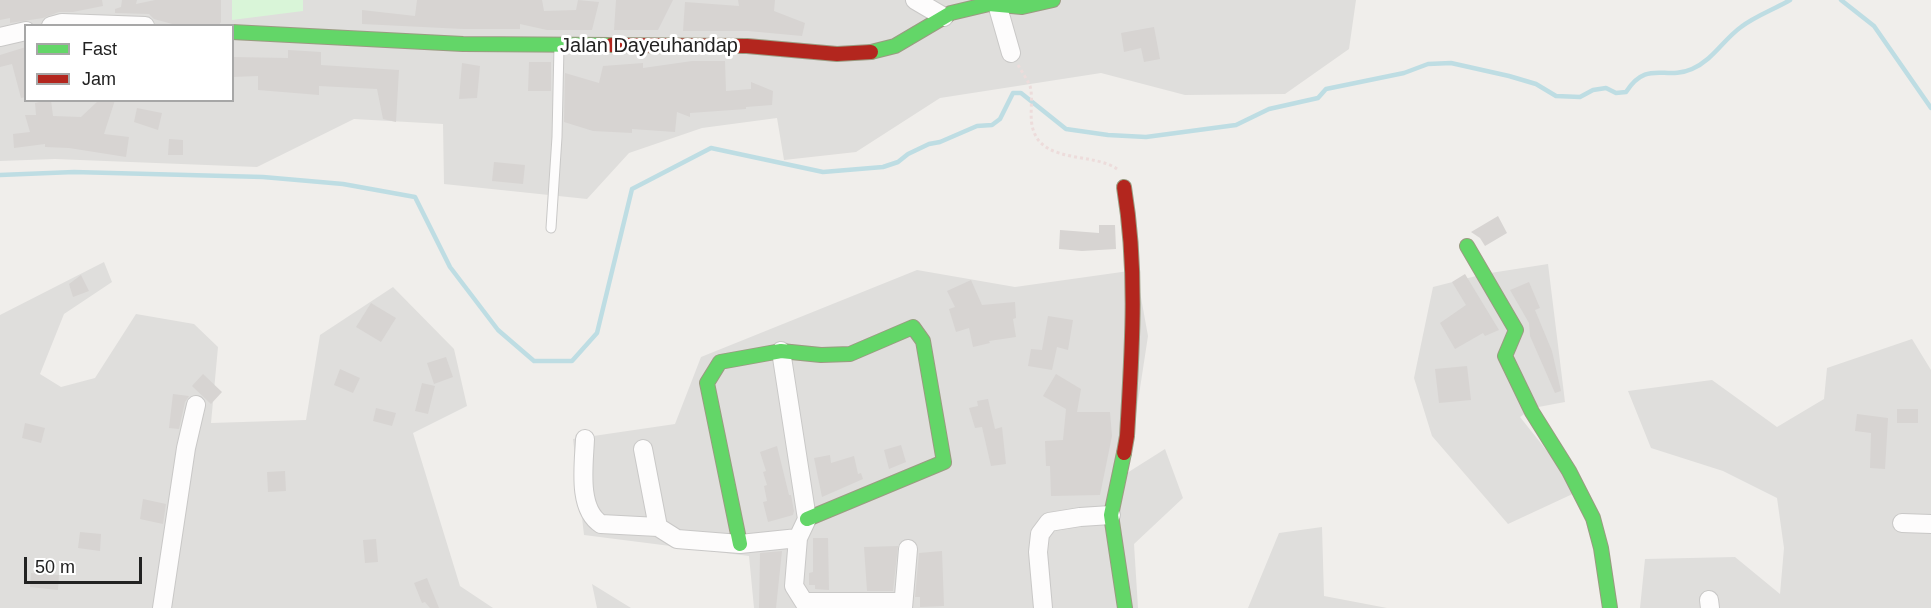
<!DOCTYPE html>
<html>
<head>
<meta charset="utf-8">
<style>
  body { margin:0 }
  #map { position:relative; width:1931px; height:608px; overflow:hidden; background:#f0eeeb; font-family:Helvetica,sans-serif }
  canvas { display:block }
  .legend { position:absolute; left:24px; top:24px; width:210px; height:78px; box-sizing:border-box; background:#fff; border:2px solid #a7a7a7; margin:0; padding:8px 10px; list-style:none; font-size:18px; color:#222 }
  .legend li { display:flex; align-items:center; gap:12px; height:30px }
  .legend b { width:30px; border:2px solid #a7a7a7 }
  .scale { position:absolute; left:24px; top:557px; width:118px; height:27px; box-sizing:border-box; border:3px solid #222; border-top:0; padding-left:8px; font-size:18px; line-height:21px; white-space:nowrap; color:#222; -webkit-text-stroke:4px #fff; paint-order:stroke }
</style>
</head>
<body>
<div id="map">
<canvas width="1931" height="608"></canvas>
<ul class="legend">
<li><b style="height:8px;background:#63d668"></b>Fast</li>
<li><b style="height:8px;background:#b3261e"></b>Jam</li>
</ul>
<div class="scale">50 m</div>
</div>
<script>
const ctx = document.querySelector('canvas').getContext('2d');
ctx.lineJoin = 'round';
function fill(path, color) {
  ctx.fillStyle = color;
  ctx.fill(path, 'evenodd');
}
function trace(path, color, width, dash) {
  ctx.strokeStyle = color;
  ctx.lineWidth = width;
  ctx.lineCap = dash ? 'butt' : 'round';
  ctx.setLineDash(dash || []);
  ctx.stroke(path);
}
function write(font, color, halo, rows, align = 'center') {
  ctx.font = font + ' Helvetica,sans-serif';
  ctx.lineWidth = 6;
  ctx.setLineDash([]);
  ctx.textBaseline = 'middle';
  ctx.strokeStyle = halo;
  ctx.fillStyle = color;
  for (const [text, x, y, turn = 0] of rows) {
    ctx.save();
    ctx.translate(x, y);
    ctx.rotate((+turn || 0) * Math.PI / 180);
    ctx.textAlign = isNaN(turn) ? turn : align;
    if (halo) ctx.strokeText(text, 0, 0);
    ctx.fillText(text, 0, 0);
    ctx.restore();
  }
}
fill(new Path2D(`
  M0,0H1356L1349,49L1285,94L1185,95L1101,73L940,98L856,152L784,160L777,118L702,128L629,153L587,199L444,184L443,124L354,119L257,167L55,159L0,161ZM26,26H232V100H26Z
  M104,262L112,282L64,314L40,374L61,387L95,378L136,314L194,324L218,347L211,423L306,420L320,335L393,287L454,349L467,406L413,433L460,586L493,608H0V315Z
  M1548,264L1565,402L1533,408L1520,417L1579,491L1508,524L1432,436L1414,378L1433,287L1484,274Z
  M917,270L1015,287L1136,270L1148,336L1127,473L1165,449L1183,498L1134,544L1138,608H754L749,556L584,535L573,439L675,424L701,357Z
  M1912,339L1931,370V608H1640L1645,559L1735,557L1780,594L1784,548L1777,498L1723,471L1651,448L1628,391L1712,380L1777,427L1824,399L1827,368Z
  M1322,527L1324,596L1387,608H1248L1279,533Z
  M592,584L631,608H597Z`), '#dfdedc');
fill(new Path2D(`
  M232,0H303V11L232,20Z`), '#d9f5d8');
trace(new Path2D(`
  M1841,0L1874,26L1931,108
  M0,175L74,172L263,177L343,184L415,197L450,267L498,330L534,361H572L597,333L632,189L711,148L823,172L883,167L898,162L908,154L929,144L940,142L977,126L992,125L1000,119L1013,93H1021L1066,129L1108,135L1146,137L1236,125L1269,109L1318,98L1326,89L1404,73L1428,64L1451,63L1509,76L1536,84L1556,96L1580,97L1593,90L1606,88L1616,93L1626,92C1647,59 1665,81 1692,69C1713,60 1723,40 1741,27C1755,16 1775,9 1790,0`), '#bedde3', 4.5);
fill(new Path2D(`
  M0,0H102L103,6L73,12H59L43,18L10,23V18L0,20Z
  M122,0H137L136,4L155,0H221V22L219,25H176L154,19L149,14L115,13V9L121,7Z
  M417,0H542L544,11L576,10L578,0L599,2L592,30H547L520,24V29H463L362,24V10L415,16Z
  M616,0H673L658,30H614Z
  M738,0H775L774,11L805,23L802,36L748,31H683L685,2L739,6Z
  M1154,27L1160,59L1144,62L1141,48L1124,52L1121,33Z
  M26,47V97L21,98L12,64L0,67V55Z
  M288,50L321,52V65L399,70L396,122L383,119L377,89L319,86V95L258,90V76L232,77V57L288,58Z
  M692,61H725L726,91L751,89V82L773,91L772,105L746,107V109L690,113V117L677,112L675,132L632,129V133L593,131L564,122L565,73L599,83L603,66L643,63V68Z
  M529,62H551V91H528Z
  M462,63L480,66L477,98L459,99Z
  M48,100H51L53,116L81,117L97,102L115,100L104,134L129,137L126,157L69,148L45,147V144L14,148L13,134L30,132L25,115H36L35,103Z
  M137,108L162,113L158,130L134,122Z
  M169,139L183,140V155H168Z
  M494,162L525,165L523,184L492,181Z
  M1498,216L1507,233L1485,246L1480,238L1471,232Z
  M1099,225H1115L1116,249L1082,251L1059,249L1060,230L1099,233Z
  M1465,274L1499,330L1485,336L1483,333L1455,349L1440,323L1466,305L1452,282Z
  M81,275L89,291L73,297L69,284Z
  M971,280L982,305L1015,302L1016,318L1013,319L1016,337L989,341L990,343L973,347L969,328L956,332L949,309L955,307L947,291Z
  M1529,282L1540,308L1535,310L1552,351L1561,391L1555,393L1530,336L1529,323L1510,290Z
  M371,303L396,318L381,342L356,327Z
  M1048,316L1073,320L1068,350L1057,347L1052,370L1028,366L1031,349L1042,350Z
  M446,357L453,377L434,384L427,363Z
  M1467,366L1471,400L1439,403L1435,369Z
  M340,369L360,378L353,393L334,385Z
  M203,374L222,392L211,404L192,386Z
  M1056,374L1081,389L1077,412H1110L1112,436L1100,495L1051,496L1050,466H1046L1045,441L1063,440L1066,409L1043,396Z
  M422,383L435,386L428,414L415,411Z
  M173,394L189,396L185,402L179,429L169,428Z
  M988,399L995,429L1002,427L1006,464L991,466L982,427L975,428L969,408L978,406L977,401Z
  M376,408L396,413L392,426L373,421Z
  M1897,409H1918V423H1897Z
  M1857,414L1888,418L1885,469L1870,468L1871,433L1855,431Z
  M25,423L45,428L41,443L22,438Z
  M901,445L906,462L889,469L884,450Z
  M777,446L789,495H791L794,511L793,515L768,522L763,502L767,501L764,486L767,485L763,472L766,471L760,452Z
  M830,455L831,463L854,456L858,474L861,473L863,479L822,497L814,458Z
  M285,471L286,491L268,492L267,472Z
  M143,499L166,504L163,524L140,519Z
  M80,532L101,534L100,551L78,548Z
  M813,538H828L829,590L815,589V585H809V573L813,572Z
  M376,539L378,562L365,563L363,540Z
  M898,546L893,591H867L864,547Z
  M782,551L776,608H759L760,553Z
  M942,551L944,606L920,607V597H915L919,553Z
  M31,573L59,575L58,590L30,587Z
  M427,578L439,608H430L425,602L422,603L414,583Z`), '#d7d4d2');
const lane = new Path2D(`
  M551,228L557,137L559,46`);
const street = new Path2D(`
  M915,0L944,17
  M997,4L1011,53
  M51,26L62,23L145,26
  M0,37L26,31
  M781,351L807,519L798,538L794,586L804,602H903
  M585,439C584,464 577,509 601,524L658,527L677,539L740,544L798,538
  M643,449L658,527
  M1902,523L1931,524
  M1709,600L1710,608
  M162,608L186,448L196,405
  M903,608L908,549
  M1043,608L1038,552L1040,534L1049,522L1080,517L1111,515`);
const fast = new Path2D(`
  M232,32L463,44L611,45
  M871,52L895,46L951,13L989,4L1022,7L1053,0
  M1467,246L1516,330L1505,356L1532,412L1569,471L1593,518L1601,548L1610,608
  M1124,453L1111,515L1125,608
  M740,544L707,383L720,362L781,351L821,355L850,354L913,327L923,341L944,462L807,519`);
const jam = new Path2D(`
  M611,45L747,46L837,54L871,52
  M1124,453L1127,436C1132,351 1138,271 1124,187`);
trace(lane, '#c9c8c7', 11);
trace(street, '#c9c8c7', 20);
trace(fast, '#9a9b81', 16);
trace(jam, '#9a9b81', 16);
trace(new Path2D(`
  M1018,65C1022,72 1027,79 1030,86C1034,100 1028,118 1034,132C1045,163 1095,153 1117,169`), '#eddcdb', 3, [3, 3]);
trace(lane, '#fdfcfc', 9);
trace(street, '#fdfcfc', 18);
trace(fast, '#63d668', 14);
trace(jam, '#b3261e', 14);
write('20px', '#222', '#fff', [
  ["Jalan Dayeuhandap",649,46]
]);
</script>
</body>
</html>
